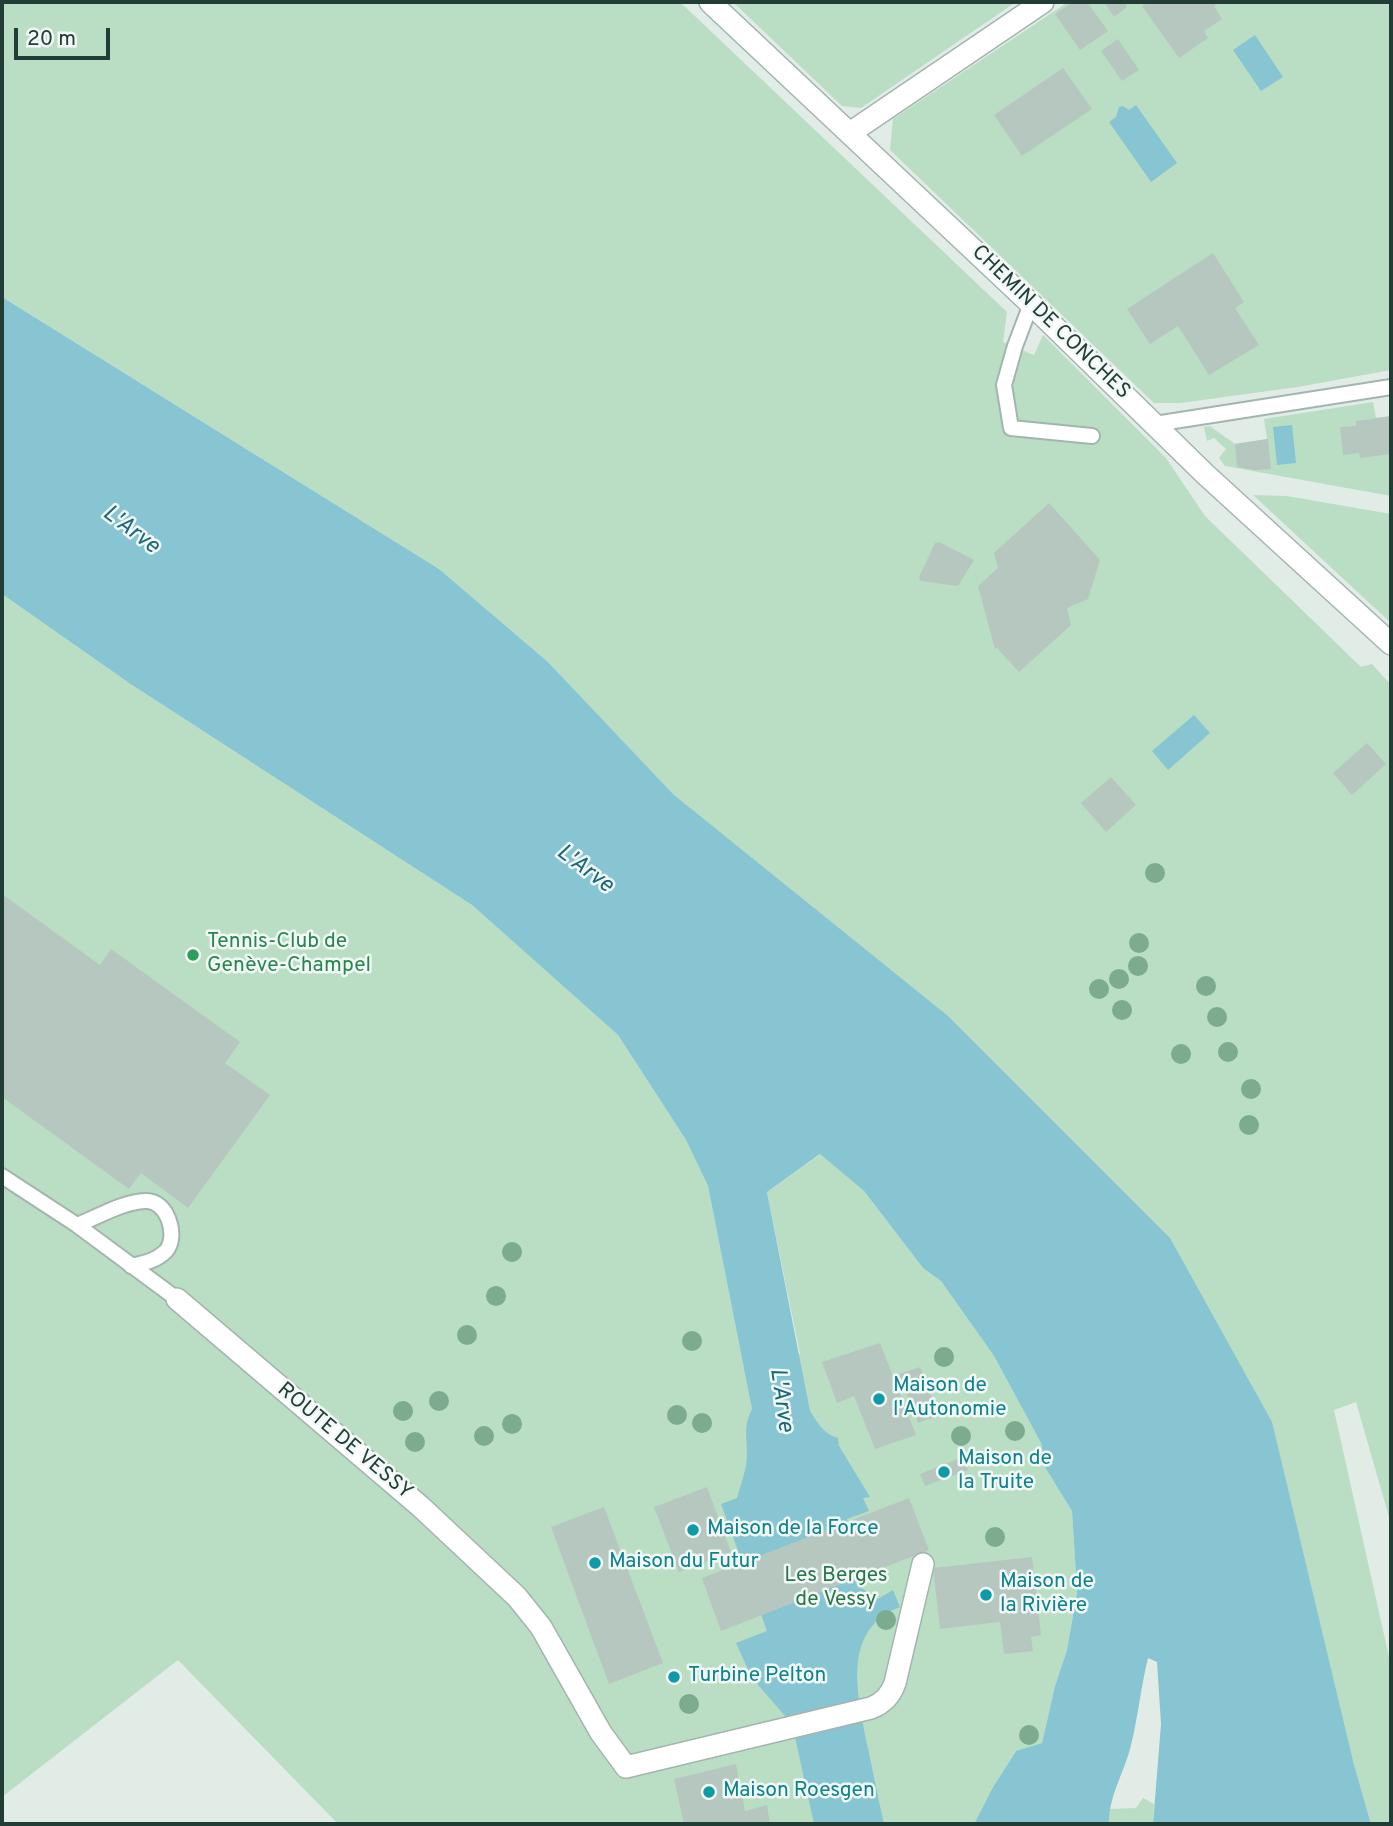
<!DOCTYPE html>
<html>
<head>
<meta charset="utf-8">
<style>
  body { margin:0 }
  #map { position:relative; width:1393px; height:1826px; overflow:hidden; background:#e1ece7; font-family:Overpass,sans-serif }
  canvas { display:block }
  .frame { position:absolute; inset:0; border:4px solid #213d36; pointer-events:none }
  .scale { position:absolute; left:14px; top:28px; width:96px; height:32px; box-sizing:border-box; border:4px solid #213d36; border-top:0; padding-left:9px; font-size:21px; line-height:24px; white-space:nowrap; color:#213d36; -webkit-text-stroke:5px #f1f8f5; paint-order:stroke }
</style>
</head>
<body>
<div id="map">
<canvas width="1393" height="1826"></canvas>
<div class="frame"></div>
<div class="scale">20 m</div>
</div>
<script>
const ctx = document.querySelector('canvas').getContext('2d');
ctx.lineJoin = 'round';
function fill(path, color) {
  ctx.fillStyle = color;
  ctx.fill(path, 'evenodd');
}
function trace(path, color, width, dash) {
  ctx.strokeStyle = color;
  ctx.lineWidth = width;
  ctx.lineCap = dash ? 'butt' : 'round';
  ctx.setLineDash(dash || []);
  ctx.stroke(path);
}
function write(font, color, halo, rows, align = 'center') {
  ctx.font = font + ' Overpass,sans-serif';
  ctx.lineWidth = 5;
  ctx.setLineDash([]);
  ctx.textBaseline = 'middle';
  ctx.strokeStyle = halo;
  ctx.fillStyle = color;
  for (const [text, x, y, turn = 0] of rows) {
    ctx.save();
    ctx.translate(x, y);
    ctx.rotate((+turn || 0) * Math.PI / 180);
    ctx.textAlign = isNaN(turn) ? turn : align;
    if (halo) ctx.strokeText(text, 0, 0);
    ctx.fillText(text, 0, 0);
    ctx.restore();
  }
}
fill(new Path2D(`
  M2,2H680L1007,312L1003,342L1034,355L1043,335L1166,458L1205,516L1361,667L1372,664L1391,685V1524L1356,1402L1334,1410L1391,1666V1824H1371L1353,1761L674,795L548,662L439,569L2,297Z
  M733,2H1016L861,108L842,106Z
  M1068,2H1391V370L1298,387L1180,403H1154L890,150L893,119Z
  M1373,402L1376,418L1391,416V496L1225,466L1219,458L1226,449L1214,438L1207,441L1204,427L1210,426L1235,444L1267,439L1264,419Z
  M1253,495L1287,496L1391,514V623Z
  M2,594L129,683L472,905L618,1035L686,1140L708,1186L744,1368L800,1354L767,1192L821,1154L864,1191L923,1268L941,1281L994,1356L1041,1443L1046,1469L1072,1511L1077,1591L1067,1650L1055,1686L1042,1743L1015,1752L993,1787L974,1824H338L178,1660L2,1797Z
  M1143,1798L1154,1804L1153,1824H1109L1108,1809L1136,1808Z`), '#b9dec4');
fill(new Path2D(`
  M1255,35L1283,77L1261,91L1233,50Z
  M1136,105L1177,163L1151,182L1109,122L1116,117L1119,107L1123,106L1129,110Z
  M2,297L439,569L548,662L674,795L948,1016L1170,1238L1272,1422L1353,1761L1371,1824H1153L1161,1724L1157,1662L1148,1658C1141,1686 1138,1717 1131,1745C1125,1771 1108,1797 1109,1824H974L993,1787L1016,1751L1042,1743L1055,1686L1067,1650L1077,1592L1072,1511L1046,1469L1041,1443L994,1356L941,1281L923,1268L864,1191L820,1154L767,1192L810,1411C818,1423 823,1434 838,1438L839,1446L870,1497L863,1498L869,1511L847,1519L860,1587L878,1599L893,1590L900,1607C840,1630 858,1696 867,1744C873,1771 878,1798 884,1824H814L795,1737L791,1738L785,1716L752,1678L736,1643L767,1631L721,1504L737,1498C741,1483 747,1469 747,1454C747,1434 743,1428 752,1409L708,1186L686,1140L618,1035L472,905L129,683L2,594Z
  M1292,425L1296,463L1277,465L1273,427Z
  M1194,715L1210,733L1168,770L1152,751Z`), '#87c5d3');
fill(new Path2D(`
  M1073,2H1087L1108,31L1080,50L1055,14Z
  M1104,2H1124L1127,7L1114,17Z
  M1148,2H1221L1214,6L1222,19L1204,31L1208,38L1179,58L1142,6Z
  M1118,39L1139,70L1122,81L1101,51Z
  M1063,68L1092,109L1022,156L994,115Z
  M1213,253L1244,302L1235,308L1259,345L1209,375L1178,326L1150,344L1127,309Z
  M1391,416V454L1360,458L1359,453L1343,455L1340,427L1356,426V421Z
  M1268,439L1271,469L1255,470L1237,467L1235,444Z
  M1049,503L1100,560L1088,599L1067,608L1071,625L1019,672L997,648L995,649L978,586L998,568L994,553Z
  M939,542L974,560L958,586L921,581L919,577L935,543Z
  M1367,743L1386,764L1352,795L1333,773Z
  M1111,777L1136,805L1106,832L1081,803Z
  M2,894L100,965L111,949L240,1042L225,1063L270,1095L188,1208L141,1173L129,1189L2,1097Z
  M880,1343L916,1435L875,1449L854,1396L837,1403L822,1362Z
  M920,1367L939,1415L918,1423L899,1374Z
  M963,1457L968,1470L925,1486L920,1474Z
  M707,1487L731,1552L679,1572L654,1507Z
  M909,1498L929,1550L721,1631L702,1578Z
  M604,1507L663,1663L609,1684L551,1527Z
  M1032,1557L1041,1635L1031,1637L1033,1651L1004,1654L1000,1622L940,1629L933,1568Z
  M736,1764L745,1811L767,1805L770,1824H684L674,1779Z`), '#b6c7c0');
const lane = new Path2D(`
  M1031,304L1015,346L1004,385L1011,428L1092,436
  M1155,424L1391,387
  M2,1176L77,1225L177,1299
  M77,1225C98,1217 122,1202 145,1201C167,1199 179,1236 166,1251C156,1261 144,1263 131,1266`);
const street = new Path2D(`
  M710,2L1031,304L1205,474L1391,644
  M850,133L1043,2
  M177,1299L421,1507L517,1597L541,1627L601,1733L626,1767L871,1708C884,1703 891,1695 895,1683L923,1564`);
trace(lane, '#a4b4ae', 18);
trace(street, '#a4b4ae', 24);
trace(lane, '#fff', 14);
trace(street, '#fff', 21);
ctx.fillStyle = '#7cab90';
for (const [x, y] of [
  [1155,873],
  [1139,943],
  [1138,966],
  [1119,979],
  [1206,986],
  [1099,989],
  [1122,1010],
  [1217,1017],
  [1228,1052],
  [1181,1054],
  [1251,1089],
  [1249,1125],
  [512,1252],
  [496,1296],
  [467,1335],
  [692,1341],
  [944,1357],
  [439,1401],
  [403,1411],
  [677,1415],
  [702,1423],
  [512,1424],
  [1015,1431],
  [484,1436],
  [961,1436],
  [415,1442],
  [995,1537],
  [886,1620],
  [689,1704],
  [1029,1735]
]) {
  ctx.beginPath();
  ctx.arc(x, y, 10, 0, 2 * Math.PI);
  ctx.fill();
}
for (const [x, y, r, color] of [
  [193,955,7,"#2e9e5b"],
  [879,1399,7,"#0f9aa8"],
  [944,1472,7,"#0f9aa8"],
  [693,1530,7,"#0f9aa8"],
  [595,1563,7,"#0f9aa8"],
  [986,1595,7,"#0f9aa8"],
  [674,1677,7,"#0f9aa8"],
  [709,1792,7,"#0f9aa8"]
]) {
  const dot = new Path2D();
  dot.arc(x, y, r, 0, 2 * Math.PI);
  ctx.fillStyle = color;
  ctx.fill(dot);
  trace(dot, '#f1f8f5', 2.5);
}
write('21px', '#213d36', '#f1f8f5', [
  ["CHEMIN DE CONCHES",1050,323,44],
  ["ROUTE DE VESSY",344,1442,40]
]);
write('21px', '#27864d', '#f1f8f5', [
  ["Tennis-Club de",207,943],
  ["Genève-Champel",207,967]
], 'left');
write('21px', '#0d838f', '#f1f8f5', [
  ["Maison de",893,1387],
  ["l'Autonomie",893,1411],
  ["Maison de",958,1460],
  ["la Truite",958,1484],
  ["Maison de la Force",707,1530],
  ["Maison du Futur",609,1563],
  ["Maison de",1000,1583],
  ["la Rivière",1000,1607],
  ["Turbine Pelton",688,1677],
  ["Maison Roesgen",723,1792]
], 'left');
write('21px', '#2a7549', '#f1f8f5', [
  ["Les Berges",836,1577],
  ["de Vessy",836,1601]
]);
write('italic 23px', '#19677a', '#f1f8f5', [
  ["L'Arve",130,531,37],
  ["L'Arve",584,870,37],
  ["L'Arve",780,1400,82]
]);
</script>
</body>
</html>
